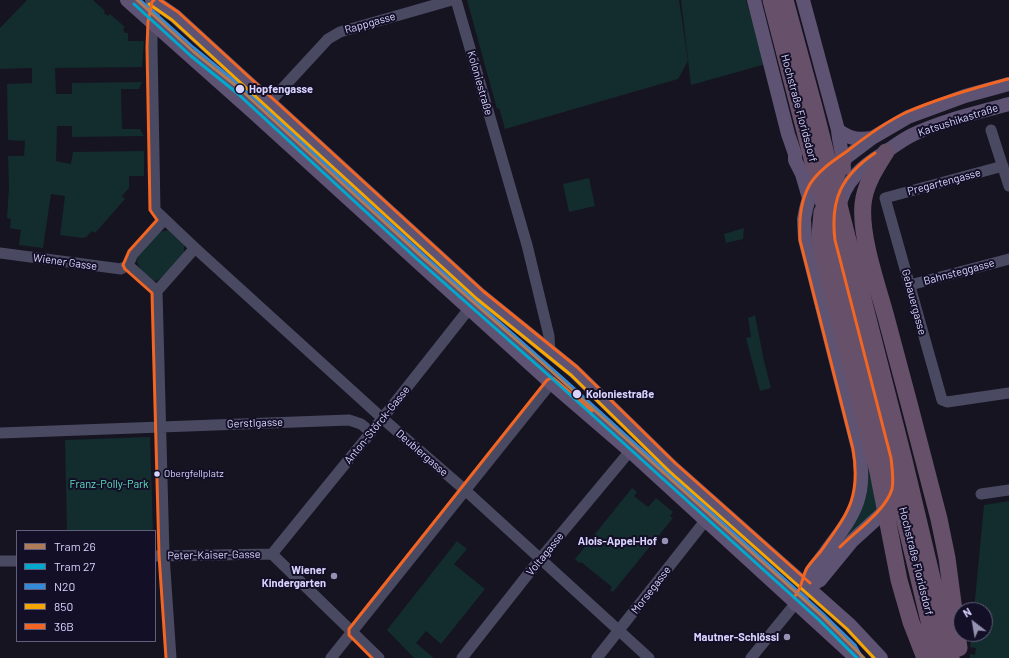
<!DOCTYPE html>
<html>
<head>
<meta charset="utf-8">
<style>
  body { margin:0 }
  #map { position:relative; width:1009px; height:658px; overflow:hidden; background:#161421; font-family:Barlow,sans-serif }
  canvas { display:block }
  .legend { position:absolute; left:16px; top:530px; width:140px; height:112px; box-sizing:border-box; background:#130f26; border:1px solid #625e7d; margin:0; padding:5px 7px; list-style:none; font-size:12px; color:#d9d4ff }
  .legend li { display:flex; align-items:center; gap:8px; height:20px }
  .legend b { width:20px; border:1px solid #625e7d }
  .north { position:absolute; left:953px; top:602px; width:40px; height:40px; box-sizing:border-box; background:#130f26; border:1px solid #625e7d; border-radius:50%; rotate:329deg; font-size:11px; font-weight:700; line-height:16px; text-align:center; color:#d9d4ff }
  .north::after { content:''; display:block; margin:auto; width:14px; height:18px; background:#9591b1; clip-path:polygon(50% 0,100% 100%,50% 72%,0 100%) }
</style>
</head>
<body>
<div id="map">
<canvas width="1009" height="658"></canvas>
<ul class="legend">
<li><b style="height:5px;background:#b07c57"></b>Tram 26</li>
<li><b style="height:5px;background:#00a9ce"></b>Tram 27</li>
<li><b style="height:5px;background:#338bd7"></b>N20</li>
<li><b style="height:5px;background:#f7a600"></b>850</li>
<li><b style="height:5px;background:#f26522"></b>36B</li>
</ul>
<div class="north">N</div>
</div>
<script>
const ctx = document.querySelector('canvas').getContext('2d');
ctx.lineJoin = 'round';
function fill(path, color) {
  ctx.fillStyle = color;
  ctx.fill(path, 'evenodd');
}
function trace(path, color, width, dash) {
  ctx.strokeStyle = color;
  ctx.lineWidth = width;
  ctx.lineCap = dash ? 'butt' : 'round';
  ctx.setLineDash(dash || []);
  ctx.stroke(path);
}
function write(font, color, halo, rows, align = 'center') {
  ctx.font = font + ' Barlow,sans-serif';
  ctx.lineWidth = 4;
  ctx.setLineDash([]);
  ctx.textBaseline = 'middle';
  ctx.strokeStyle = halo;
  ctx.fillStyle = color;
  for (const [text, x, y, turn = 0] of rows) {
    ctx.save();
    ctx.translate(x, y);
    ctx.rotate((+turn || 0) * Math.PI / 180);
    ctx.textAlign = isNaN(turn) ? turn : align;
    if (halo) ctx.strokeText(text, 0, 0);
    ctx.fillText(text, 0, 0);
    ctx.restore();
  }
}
fill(new Path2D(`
  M27,0H93L105,11L104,13L108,16L110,14L125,27L123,29L125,33H128V41H144L142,67L55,68L56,94H72V83L142,82L139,89H121L122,129H140L144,136L72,137V126H57L56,161L71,164L73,152L144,151V176H129V188L122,196L125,199L95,233L92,231L86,237L83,238L60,235L65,196L51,194L43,248L19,245L21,230L10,228L11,219L7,218L9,187L8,156H24L25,141L8,140L7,84L32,83V68L0,69V28Z
  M467,0H679L688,61L678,79L505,129L499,108L497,109Z
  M681,0H746L766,64L691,85Z
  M589,178L595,206L569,212L563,184Z
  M744,228L743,239L726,243L724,234Z
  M168,230L184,244V253L165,275L157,281L150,280L141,271L137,262L138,256L160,232Z
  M755,315L764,361L771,388L760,391L746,338L751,337L748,318Z
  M150,437L153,531H67L65,440Z
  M868,464L878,511L821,572Z
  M632,488L637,492L634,496L648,507L656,498L673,512L670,516L673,518L613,592L610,590L612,587L581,562L579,563L575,559Z
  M1009,501V658H970V654L975,655L976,648L970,647L972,634H985V610H974L984,505Z
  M457,541L467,549L454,564L485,589L441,644L426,631L416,643L434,658H414L387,630Z`), '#132c2d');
trace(new Path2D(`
  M157,0L152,29V47L155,210L195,248L382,418L465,490L649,658
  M456,0L527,245L549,336L550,353
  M269,103L328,39L340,32L452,0
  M991,130L1009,186
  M1003,166L885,198L942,400L947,402L1009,393
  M0,253L121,269L128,265L133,254L164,220
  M128,265L157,291
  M910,285L1009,259
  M157,291L164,555L171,658
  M157,291L195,248
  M0,433L349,420L361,424L371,432
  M981,494L1009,490
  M272,554L389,410L480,295
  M272,554L379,658
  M155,556L272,554
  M0,561H17
  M331,658L551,383
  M462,658L540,559L630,451
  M597,658L705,521
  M751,658L795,604`), '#4a4962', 11);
trace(new Path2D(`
  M127,0L254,113L551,383L630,451L856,658
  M152,0L175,16L480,295L574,371L672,467L850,625L881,658
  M754,0L788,134L795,154V160L802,174L809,198
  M803,0L838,130C839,143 843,155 844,168
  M838,130C849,139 859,140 872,138
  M839,208C844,182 862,166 884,153C893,147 902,140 912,135C943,120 977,113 1009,104
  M807,587L820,580L852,541L885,511L891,504
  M795,604C800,599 805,593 807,586C809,581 809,576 811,572C816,564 823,557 828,549C855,514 868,494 858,448L805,239L804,219L806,209L809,198L815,186L827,172L872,138L908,117L965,96L1009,84`), '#5e5373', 14);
trace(new Path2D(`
  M771,0L891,463L938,658
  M785,0L814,107L904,460L951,658
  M886,152C876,168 865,184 863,204C860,237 877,284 886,317C904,384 922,452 939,519L947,558L959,648
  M832,185L843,160
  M822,212L820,235L823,257L878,472L899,580L911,622L925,658`), '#67516a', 17);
trace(new Path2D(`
  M140,0L194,48L243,88L429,260L566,381L822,613L855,645L862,658`), '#338bd7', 3);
trace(new Path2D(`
  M149,4L172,20L477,299L571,375L669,471L847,629L874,658`), '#f7a600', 3);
trace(new Path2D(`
  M154,0L152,2L148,22L147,47L150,210L157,220L129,251L123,265L125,269L152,293L159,555L166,658
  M160,0L178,12L483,291L577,367L675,463L810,583
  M840,547C856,531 886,510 892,489C894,479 892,468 891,458L835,240C830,200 841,176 875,153
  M795,596C802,588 802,577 807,568C811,562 816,557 821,551C848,513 861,498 853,449L800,240C799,220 800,202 810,184C819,170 833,161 846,152C865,137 885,122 907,112C939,98 974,88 1008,79
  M372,658L349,635V629L547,380L551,378L554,379L592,411`), '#f26522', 3);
trace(new Path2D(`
  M137,0L194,52L240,89L420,255L549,369L822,616L864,658`), '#b07c57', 3);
trace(new Path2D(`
  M134,4L191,56L237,93L417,259L546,373L819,620L857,658`), '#00a9ce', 3);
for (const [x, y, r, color] of [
  [240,89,5,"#d9d4ff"],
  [577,394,5,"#d9d4ff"],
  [157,474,3.5,"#d9d4ff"],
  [665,541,4,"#9591b1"],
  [334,576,4,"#9591b1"],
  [787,637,4,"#9591b1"]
]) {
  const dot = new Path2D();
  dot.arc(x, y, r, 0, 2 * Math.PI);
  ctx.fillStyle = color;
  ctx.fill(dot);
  trace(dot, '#130f26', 1.5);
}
write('10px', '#d9d4ff', '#130f26', [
  ["Obergfellplatz",164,474]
], 'left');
write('11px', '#d9d4ff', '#130f26', [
  ["Rappgasse",370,23,-16],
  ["Koloniestraße",480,83,74],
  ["Hochstraße Floridsdorf",799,108,75],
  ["Katsushikastraße",958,120,-18],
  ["Pregartengasse",944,182,-15],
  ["Wiener Gasse",65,262,8],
  ["Bahnsteggasse",959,272,-15],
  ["Gebauergasse",914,302,75],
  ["Gerstlgasse",255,423,-2],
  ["Anton-Störck-Gasse",377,425,-51],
  ["Deublergasse",422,453,41],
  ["Voltagasse",545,554,-51],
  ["Peter-Kaiser-Gasse",214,555,-1],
  ["Hochstraße Floridsdorf",916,561,76],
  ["Morsegasse",651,590,-52]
]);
write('bold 11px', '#d9d4ff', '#130f26', [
  ["Hopfengasse",249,89],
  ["Koloniestraße",586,394]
], 'left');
write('11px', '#5fe0c0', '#130f26', [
  ["Franz-Polly-Park",109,484]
]);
write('bold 11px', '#d9d4ff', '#130f26', [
  ["Alois-Appel-Hof",657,541],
  ["Wiener",326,570],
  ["Kindergarten",326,583],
  ["Mautner-Schlössl",779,637]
], 'right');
</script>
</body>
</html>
